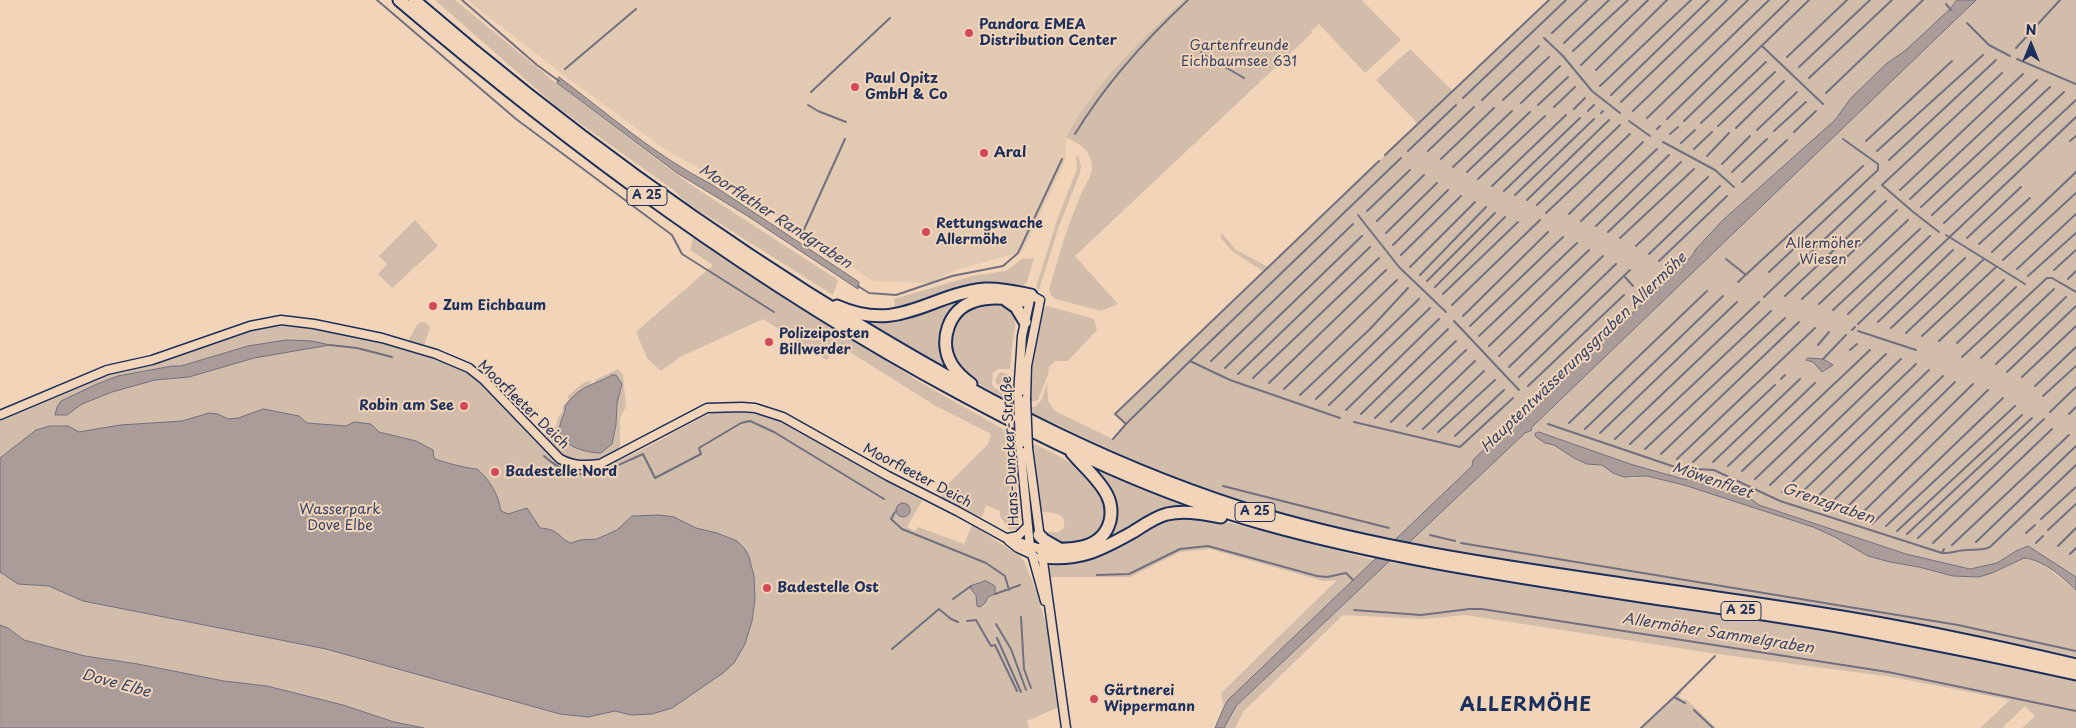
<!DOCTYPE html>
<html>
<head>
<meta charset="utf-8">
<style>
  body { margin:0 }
  #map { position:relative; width:2076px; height:728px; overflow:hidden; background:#f2d5b8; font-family:"Playpen Sans",sans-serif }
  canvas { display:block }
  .north { position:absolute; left:2006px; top:20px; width:50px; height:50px; -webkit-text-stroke:4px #f2d5b8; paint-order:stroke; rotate:0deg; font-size:14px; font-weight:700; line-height:20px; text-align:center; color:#1b2f5e }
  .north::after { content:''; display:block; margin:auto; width:18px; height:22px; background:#1b2f5e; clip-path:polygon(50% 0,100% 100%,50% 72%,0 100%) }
</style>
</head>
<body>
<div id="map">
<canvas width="2076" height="728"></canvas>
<div class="north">N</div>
</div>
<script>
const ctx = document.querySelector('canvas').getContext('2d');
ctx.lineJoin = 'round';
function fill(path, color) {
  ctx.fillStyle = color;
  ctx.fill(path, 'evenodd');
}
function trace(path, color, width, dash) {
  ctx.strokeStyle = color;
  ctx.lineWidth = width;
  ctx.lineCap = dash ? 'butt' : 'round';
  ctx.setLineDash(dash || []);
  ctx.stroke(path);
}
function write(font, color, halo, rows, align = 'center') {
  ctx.font = font + ' "Playpen Sans",sans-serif';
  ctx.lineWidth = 4;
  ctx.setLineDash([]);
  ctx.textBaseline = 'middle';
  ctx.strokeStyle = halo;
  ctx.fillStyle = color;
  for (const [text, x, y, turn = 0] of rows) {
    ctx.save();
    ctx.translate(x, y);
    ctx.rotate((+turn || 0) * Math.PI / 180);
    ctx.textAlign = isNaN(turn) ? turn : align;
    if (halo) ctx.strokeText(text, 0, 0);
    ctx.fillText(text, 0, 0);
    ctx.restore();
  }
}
fill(new Path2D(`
  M467,0H1184L1151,30L1066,138L1065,161L1023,251L956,270L930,283L873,281L750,199L662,147L565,76Z`), '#e2c9b1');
fill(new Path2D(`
  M435,0H455L556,83L688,183L838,280L833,295L687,203L671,188L557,107Z
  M1184,0H1362L1401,40L1365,73L1319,24L1311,31L1312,33L1075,256L1118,304L1101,311L1055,299L1051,295L1049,290C1058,257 1068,224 1082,192C1087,183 1095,171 1091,160C1087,148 1077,142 1066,138C1089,90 1144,36 1184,0Z
  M1549,0H2076V577L2028,547L2016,551L1997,563L1970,569L1906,554L1759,505L1742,492L1716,481L1683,479L1630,464L1540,432L1535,434L1545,443L1554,445L1587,464L1602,465L1613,473L1633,478L1647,476L1684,485L1813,527L1835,537L1868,556L1890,562L1919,567L1992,573L2024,558L2042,564L2076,590V659L1860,614L1480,556L1408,542L1525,433L1532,430L1531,428L1473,460L1472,466L1396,539L1327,526L1259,507L1165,475L1032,413V407C1043,405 1044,392 1047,382L1048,401L1055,411L1113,439L1126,424L1115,414L1264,272L1232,251L1220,237L1222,233L1235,249L1268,267L1418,124L1376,80L1410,49L1453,91Z
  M1076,156H1078L1081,165L1080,173L1058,229L1039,290L1036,287L1058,217L1077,169Z
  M415,220L438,246L392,288L378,274L387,264L379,256Z
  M694,235L918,381L1012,434L1019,522L1017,529L1009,530L1000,516V511L986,505L983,515L980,518L943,499L940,492L988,444L991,434L936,406L837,344L827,360L763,319L680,357L661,371L647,358L636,332L713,265L690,250Z
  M1034,258L1027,282L1020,288L896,310L894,299L972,276L1006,271L1022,259Z
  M968,297C936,321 933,343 954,376L856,318Z
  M999,303C1023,313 1014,328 1012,348C1011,355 1011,362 1010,369H998L993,373L992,384L995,388L1010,397V402L966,376L954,361L950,347L955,322L975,305Z
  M1048,306L1094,319L1097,330L1068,361H1055L1049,367L1048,374L1038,400L1031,402L1033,365L1043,308Z
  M421,322L427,323L430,328L424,345L409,341V339L417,325Z
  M276,324C336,329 417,343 470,373L558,461C566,465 574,470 584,469C613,468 656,442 682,428C694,422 704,415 717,412C738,409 758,414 778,420L923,499L907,527L915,531L918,527L964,544L972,525L1020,556L1024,561L1037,593L1051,642L1059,707L1027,721L1029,728H424L394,722L267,686L224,681L139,664L85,656L24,640L8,628L0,625V418L111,373L157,362L252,330Z
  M618,369L623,375L626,407L620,418V449C586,467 574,468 546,440L556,426L558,418L563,410L562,408L569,399L567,397L583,383L589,381L592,383L589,384L616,425L617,403L622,384L612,375L596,382L595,380Z
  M1002,372L1011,376L1007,391L998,385L995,382L998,374Z
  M1034,444C1055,453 1076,464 1092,481C1101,491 1105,499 1105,512C1106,544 1077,546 1052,544L1042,532H1058L1064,528C1067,511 1052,513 1040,512Z
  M1085,464L1194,507L1080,552L1113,520Z
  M1177,516L1219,520L1374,560L1224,707L1221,693L1337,580L1323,581L1210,549L1180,552L1130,577H1050L1049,567L1054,562L1161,519Z
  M1388,562L1913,644L2076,679V728H2022L2035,716L2025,706L2002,728H1980L2010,700L1892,677L1717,654L1465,615L1425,619L1343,615L1244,711L1235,728H1224L1236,706Z
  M1680,691L1682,693L1679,695L1681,699L1687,700L1716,728H1641Z`), '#d2bdab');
const water = new Path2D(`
  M1957,0H1976L1531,428L1532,430L1525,433L1236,706L1224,728H1215L1224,707L1228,700L1472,466L1473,460L1619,320L1626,319L1692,256L1696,249L1723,220L1835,120L1851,98L1886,64L1906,50L1950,9Z
  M559,77C608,114 656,156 711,184L859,282L858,289L746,215L677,173L557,83Z
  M287,340L312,341L330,345L254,358L189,377L155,380L112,392L82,404L67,415H55L57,407L61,401L97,384L118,376L172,366H181L248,346Z
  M1808,358L1823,359L1833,365L1822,372L1813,362L1806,360Z
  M612,375H616L622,384L617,403L616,425L612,444L601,453C587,453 556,446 560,425C561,418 566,414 565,406C582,384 590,387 612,375Z
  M264,409L299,416L307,423L346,426L354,422L371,424L379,432L416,441L433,450L434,458C440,462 471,469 477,469C490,480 498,494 501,511L508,514L527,508L540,528C560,529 559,539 571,543L580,540L597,539L617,530L632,516L660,515L674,517L696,528L717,533L737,541L745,549L749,557L754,576L755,600L752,621L745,644L734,663L723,673L672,708L652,714L631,715L615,711L588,717L560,714L326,649L83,601L49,586L18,584L0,572V458L36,430L50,426H68L79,432L120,425L182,421L209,413L218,414L228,419L238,418Z
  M1539,432L1630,464L1683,479L1716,481L1742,492L1759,505L1906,554L1970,569L1997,563L2016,551L2028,546L2076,577V590C2062,577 2044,560 2024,558L1992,573L1979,577L1953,576L1919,567L1890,562L1868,556L1835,537L1813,527L1684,485L1647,476L1624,477L1613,473L1602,465L1587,464L1574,458L1554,445L1545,443L1536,437L1535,434Z
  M896 510a7 7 0 1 1 14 0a7 7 0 1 1-14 0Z
  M986,581L995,586V594L988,597L985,603L980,607L977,606L976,595L971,589V586Z
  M0,625L8,628L24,640L85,656L138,664L224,681L267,686L343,705L394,722L424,728H0Z`);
fill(water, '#a99c99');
trace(water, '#707081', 1);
trace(new Path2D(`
  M377,0L516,119L672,235L682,254L774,312
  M462,0L537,65L559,81
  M1946,4L1951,10
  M1967,23L1989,45L2010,56
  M1552,33L1587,0
  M1544,38L1563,56L1592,91L1620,113
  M1564,43L1609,0
  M1762,46L1823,104
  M1204,48L1201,53L1244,78
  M2016,48L2060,0
  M1573,51L1628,0
  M1787,57L1847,0
  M2017,59L2076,84
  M1581,65L1648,0
  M1799,67L1870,0
  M565,69L636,9
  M1596,70L1667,0
  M1809,78L1892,0
  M1600,86L1691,0
  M811,92L890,18
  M1826,93L1923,0
  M1611,95L1709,0
  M1463,98L1566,0
  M1482,100L1539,46
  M1503,100L1549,57
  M1621,102L1727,0
  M1521,103L1560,66
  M808,105L818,111L846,122
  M1538,105L1568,77
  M1554,107L1575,87
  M1574,109L1585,98
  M1588,111L1594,105
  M1633,111L1748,0
  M1601,113L1603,111
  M1647,118L1769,0
  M1667,119L1789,0
  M1629,121L1650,136
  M1684,121L1809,0
  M1701,123L1766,62
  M1718,126L1775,72
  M1736,128L1784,81
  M1657,129L1660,126
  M1757,130L1797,92
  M1774,131L1806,102
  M1794,132L1816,111
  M1075,134C1106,83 1145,40 1188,0
  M1670,134L1678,127
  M1866,141L1952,61
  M2070,141L2076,136
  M1663,142L1715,170L1734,187
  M1681,143L1695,130
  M1694,149L1712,132
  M1408,151L1456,105
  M1428,151L1474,107
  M1877,151L1983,55
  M1385,155L1549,0
  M1707,156L1729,133
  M1441,159L1494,108
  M1889,160L1996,60
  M1722,164L1750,136
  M1453,167L1512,111
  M1467,172L1530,112
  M1732,172L1767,139
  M1478,179L1545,116
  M1742,182L1787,140
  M1492,186L1566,115
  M1900,190L2023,74
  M1504,191L1580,118
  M1515,195L1594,119
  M1910,199L2037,80
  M1527,200L1609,120
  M1537,205L1620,125
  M1921,207L2050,87
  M1367,211L1410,170
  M1546,213L1630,134
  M1569,214L1643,142
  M1358,215L1399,267L1446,312
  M1932,215L2064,92
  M1377,221L1424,175
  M1581,221L1657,149
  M1944,223L2076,100
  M1596,226L1669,155
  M1608,232L1681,162
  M1939,232L1912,211L1882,185L2002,73
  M1386,233L1437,183
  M802,234L845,139
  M1946,235L2025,284
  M1620,238L1694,169
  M1967,238L2021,187
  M1979,244L2030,198
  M1393,245L1448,190
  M1636,246L1708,177
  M1992,252L2076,172
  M1649,254L1720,186
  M1401,255L1461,196
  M1726,259L1746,275
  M2003,260L2076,193
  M1659,261L1727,196
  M1410,267L1475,202
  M2017,269L2076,214
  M2054,270L2076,250
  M1769,272L1878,170V164L1843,139
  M1420,275L1486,207
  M1624,276L1633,286
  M2028,276L2076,233
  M2068,279L2076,271
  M1427,281L1495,213
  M1738,282L1863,166
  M858,286L869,293L896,295L952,276L1003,266L1018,253L1062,159
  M1435,287L1505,217
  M1443,294L1518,222
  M1785,296L1886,201
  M1764,297L1875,191
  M1802,299L1897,210
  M1819,304L1908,220
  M1452,305L1540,220
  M1833,310L1920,229
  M1848,314L1930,236
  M1463,316L1548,232
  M1454,321L1519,390
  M1878,322L1953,250
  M1858,324L2076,117
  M1470,326L1563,237
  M1891,328L1965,258
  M1852,330L1855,327
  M1858,331L1916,350
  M1906,333L1984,259
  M1479,336L1577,243
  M1922,336L1996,267
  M1939,341L2004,280
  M1957,343L2016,287
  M330,345L357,348L392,357
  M1818,345L1829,332
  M1489,346L1589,250
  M1850,350L1857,344
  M1499,356L1603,256
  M1962,357L2047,278H2052L2076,292
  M1981,358L2054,289
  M1823,359L1846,335
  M1211,361L1353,224
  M1996,364L2066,297
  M1509,367L1616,264
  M1225,368L1362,236
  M2007,372L2076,306
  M1238,374L1370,247
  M1519,377L1630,270
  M2022,377L2076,326
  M1253,378L1379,258
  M1781,379L1785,375
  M1269,383L1386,270
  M1528,386L1624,295
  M2035,386L2076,347
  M1284,389L1397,280
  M1300,395L1370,329L1408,288
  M2043,396L2076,366
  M1316,399L1419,299
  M1329,405L1430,308
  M1346,410L1439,319
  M2050,412L2076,387
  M1361,414L1448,329
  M2069,414L2076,407
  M1340,418L1230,380L1190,361L1401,158
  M1375,418L1456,341
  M1354,422L1460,447L1513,398
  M1391,422L1466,350
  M1569,423L1707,291
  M1126,424L1190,361
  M1548,424L1678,468L1714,470L1780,501L1942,553C1951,554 1958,550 1966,550C1975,549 1981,551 1990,547L2076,465
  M1407,426L1475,361
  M1423,429L1484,371
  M1585,429L1723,296
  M1438,432L1495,380
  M1600,433L1737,302
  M1455,436L1504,390
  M1113,439L1126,424L1115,414L1379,161
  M1615,439L1759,302
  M1630,444L1771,311
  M1645,449L1785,318
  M1661,454L1799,322
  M544,456C581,489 604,471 643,454L655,478L701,454L699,448L741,423L750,421L774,432L884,499
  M1677,459L1815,328
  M1693,462L1775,385
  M1713,462L1800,379
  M1728,466L1815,383
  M1742,471L1870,350
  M1755,479L1886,354
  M1770,485L1901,359
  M1223,486L1389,528
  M1782,492L1916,364
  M1797,497L1929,370
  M1811,503L1943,376
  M1827,507L1955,382
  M895,512L891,519L902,529L986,563L1005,576L1009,590
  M1842,512L1973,384
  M1857,518L1988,390
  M2041,519L2076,487
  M1872,524L2003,398
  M1886,526L2015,406
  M2048,530L2076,504
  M1897,531L2022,415
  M2026,533L2035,525
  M1907,534L2032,418
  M1430,535L1455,541
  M1918,538L2044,419
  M1976,542L2076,446
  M1461,543L1958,625L2076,651
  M1933,543L2052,429
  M2036,543L2043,536
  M1952,545L2069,435
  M2058,546L2076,528
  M1942,553L1944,549
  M2070,554L2076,548
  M1097,575L1129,574L1180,549L1208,546L1317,576L1327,577L1346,573L1353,580
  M995,594L1020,585
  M953,599L971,586
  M1354,610L1421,615L1469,609H1482L1888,672L2076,711
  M1021,617L1024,669L1031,688
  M967,621L976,620L991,646L995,645L1017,691
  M996,624L1011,649L1026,690
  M997,638L1021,692
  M892,649L939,609L951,619L958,622
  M1674,697L1715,656
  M1694,710L1713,728
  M1641,728L1674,697L1685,703`), '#707081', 2);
const tertiary = new Path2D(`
  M1018,395L1022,336L1031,295L1040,300
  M1026,399L1027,366L1040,300
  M0,415L107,370L152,360L250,326L281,320L314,324L382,338L436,354L469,368L484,380L560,459C574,466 584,466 600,464L707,408L742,407L755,408L783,417L888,476L957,511L1006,538L1041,549
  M1020,444L1030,547L1045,601
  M1028,448L1040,538
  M1008,538L1018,536L1028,526
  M1009,541L1018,548L1033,555
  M1042,554L1066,728`);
const motorway = new Path2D(`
  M399,0C573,148 758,285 959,393C1057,446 1158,494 1265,524C1390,559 1519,577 1647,597C1715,607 1782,616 1849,628C1925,642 2001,657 2076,674
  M414,0C555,122 706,232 866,329C992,405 1123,473 1264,515C1387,551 1516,568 1643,587C1709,597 1776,606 1842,617C1921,630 1999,647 2076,665
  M1006,300L1016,307L1025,322
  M837,306C900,334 929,294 985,289C1001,288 1016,292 1031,295
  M971,384C964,379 957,373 952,365C938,342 948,309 975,301C990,296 1009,298 1025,301
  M1039,535L1044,540L1058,548
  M1041,549C1066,550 1102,552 1110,521C1112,512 1111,503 1107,495C1099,479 1083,466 1072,453
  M1042,557C1080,561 1101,550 1133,532C1144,525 1155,517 1167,514C1186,510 1203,514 1221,517`);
trace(tertiary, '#1b2f5e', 11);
trace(motorway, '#1b2f5e', 15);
trace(tertiary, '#f2d5b8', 8);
trace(motorway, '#f2d5b8', 11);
const tertiaryBridge = new Path2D(`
  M1018,395L1020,444
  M1026,399L1028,448`);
trace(tertiaryBridge, '#1b2f5e', 11, []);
trace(tertiaryBridge, '#f2d5b8', 8);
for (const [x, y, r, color] of [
  [969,33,5,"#d1495b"],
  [855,87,5,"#d1495b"],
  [984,153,5,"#d1495b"],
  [926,232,5,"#d1495b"],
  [433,306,5,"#d1495b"],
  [769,342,5,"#d1495b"],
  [464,406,5,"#d1495b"],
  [495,472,5,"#d1495b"],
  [767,588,5,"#d1495b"],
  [1094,699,5,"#d1495b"]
]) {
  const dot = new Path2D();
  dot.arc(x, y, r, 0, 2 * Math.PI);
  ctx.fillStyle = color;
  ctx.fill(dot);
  trace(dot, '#f2d5b8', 2);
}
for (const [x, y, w] of [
  [647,196,40],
  [1255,512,40],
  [1741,611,40]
]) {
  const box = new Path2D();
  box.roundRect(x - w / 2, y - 9.5, w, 19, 4);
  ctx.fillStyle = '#f2d5b8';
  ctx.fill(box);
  trace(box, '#1b2f5e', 1);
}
write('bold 12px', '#1b2f5e', null, [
  ["A 25",647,196],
  ["A 25",1255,512],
  ["A 25",1741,611]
]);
write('bold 14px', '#1b2f5e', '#f2d5b8', [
  ["Pandora EMEA",979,25],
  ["Distribution Center",979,41],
  ["Paul Opitz",865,79],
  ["GmbH & Co",865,95],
  ["Aral",994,153],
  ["Rettungswache",936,224],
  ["Allermöhe",936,240],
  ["Zum Eichbaum",443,306],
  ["Polizeiposten",779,334],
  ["Billwerder",779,350],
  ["Robin am See",454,406,"right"],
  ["Badestelle Nord",505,472],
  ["Badestelle Ost",777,588],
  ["Gärtnerei",1104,691],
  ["Wippermann",1104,707]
], 'left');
write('14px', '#36446a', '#f2d5b8', [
  ["Gartenfreunde",1239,46],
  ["Eichbaumsee 631",1239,62],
  ["Allermöher",1823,244],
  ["Wiesen",1823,260],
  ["Wasserpark",340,510],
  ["Dove Elbe",340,526]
]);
write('14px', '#1b2f5e', '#f2d5b8', [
  ["Moorfleeter Deich",523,405,44],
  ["Hans-Duncker-Straße",1011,451,-93],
  ["Moorfleeter Deich",917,476,28]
]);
write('italic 15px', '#37456a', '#f2d5b8', [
  ["Moorflether Randgraben",775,217,33],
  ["Hauptentwässerungsgraben Allermöhe",1584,353,-44],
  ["Möwenfleet",1712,481,19],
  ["Grenzgraben",1828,504,19],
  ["Allermöher Sammelgraben",1718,634,9],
  ["Dove Elbe",116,684,15]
]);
ctx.letterSpacing = '1px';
write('bold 19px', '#1b2f5e', '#f2d5b8', [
  ["ALLERMÖHE",1526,706]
]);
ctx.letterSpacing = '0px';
</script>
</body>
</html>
